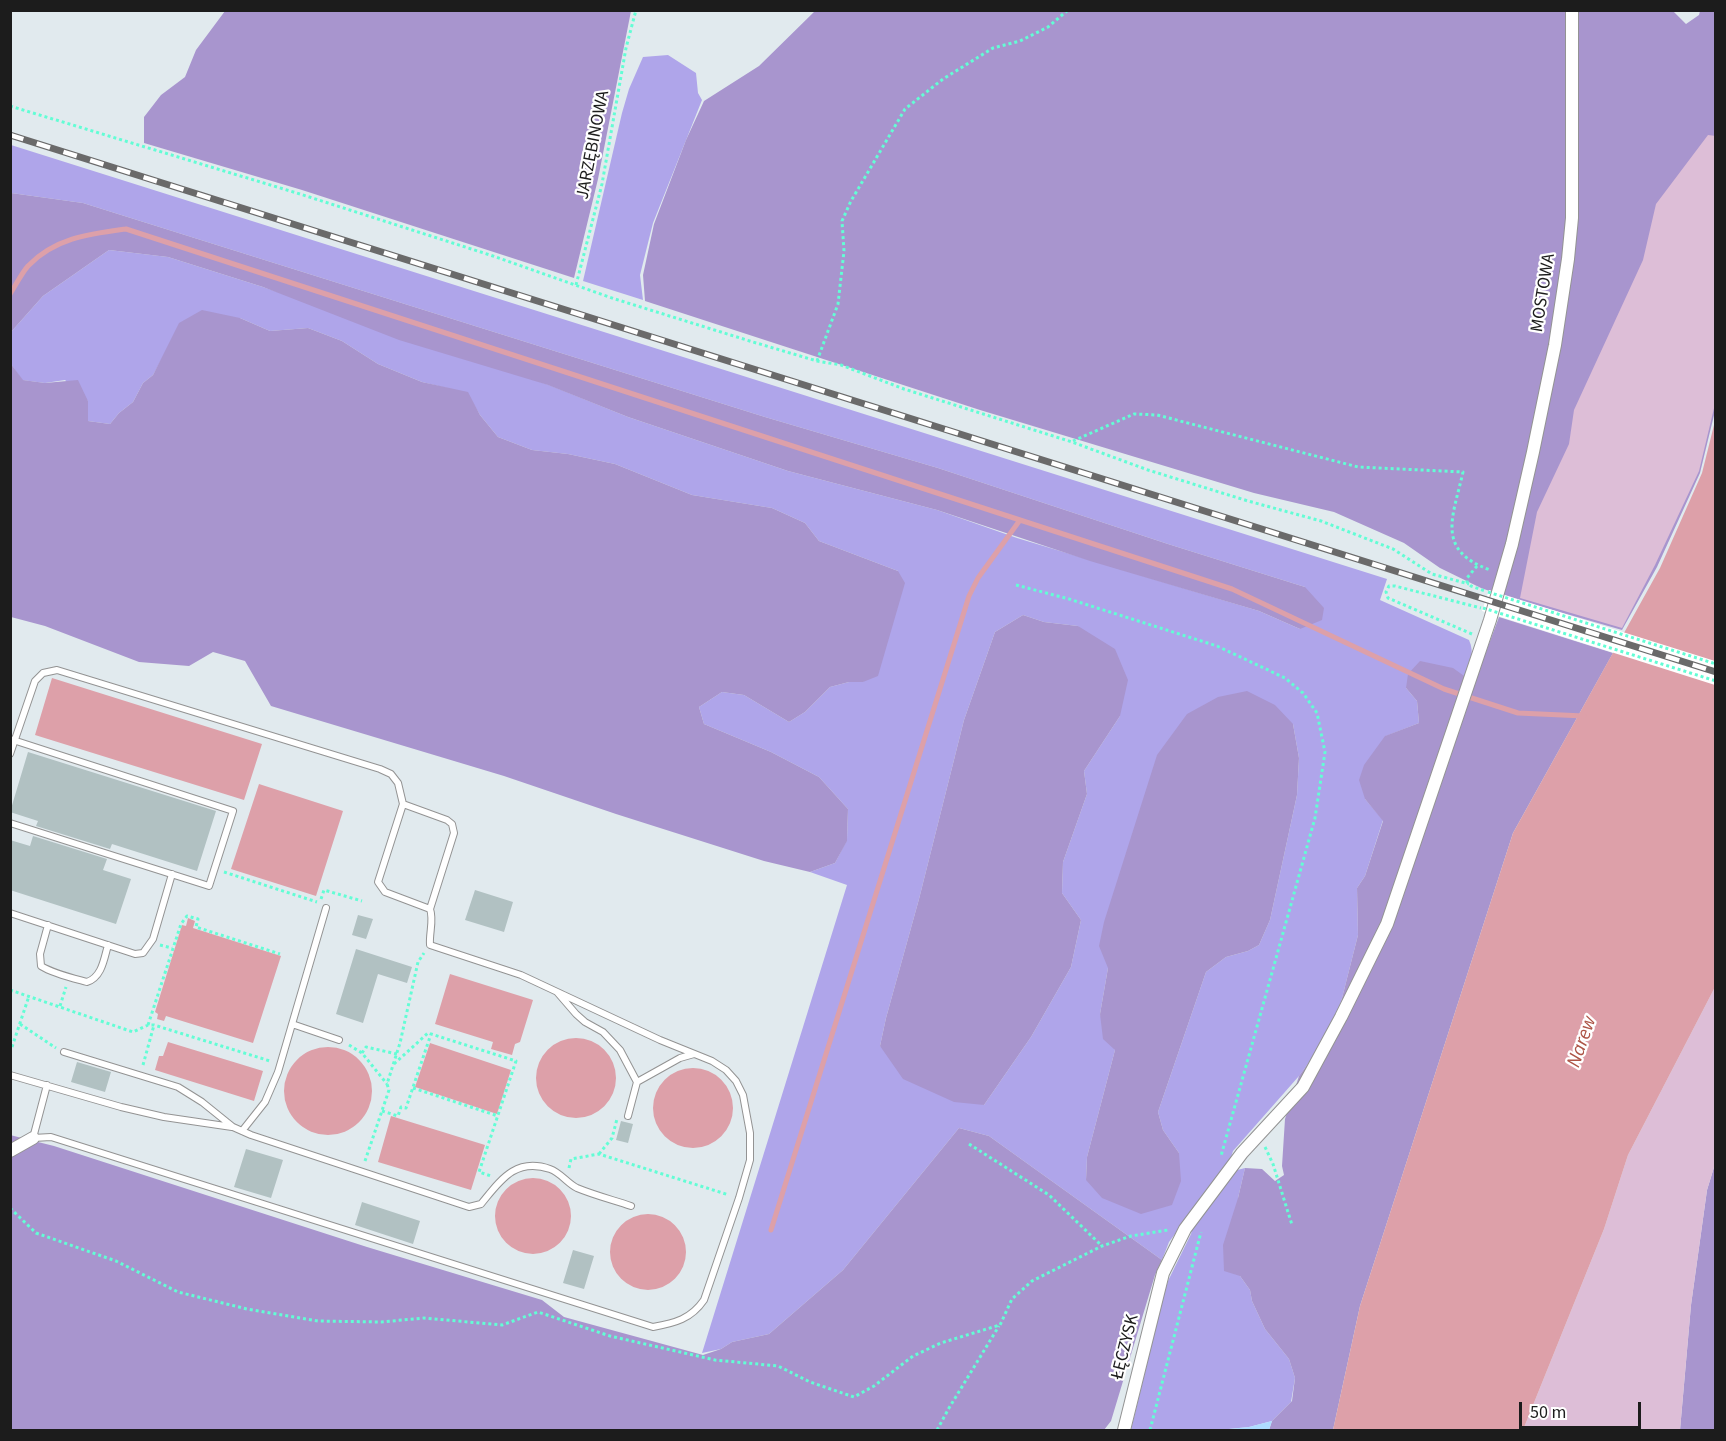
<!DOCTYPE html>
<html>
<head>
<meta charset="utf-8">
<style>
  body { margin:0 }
  #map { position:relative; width:1726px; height:1441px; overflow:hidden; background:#e1eaee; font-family:"Source Sans 3",sans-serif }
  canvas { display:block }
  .frame { position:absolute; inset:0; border:12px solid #1c1c1c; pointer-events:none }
  .scale { position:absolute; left:1519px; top:1402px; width:122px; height:27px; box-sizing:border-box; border:3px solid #1c1c1c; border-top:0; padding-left:8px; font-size:18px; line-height:21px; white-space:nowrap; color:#1c1c1c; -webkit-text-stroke:4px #fff; paint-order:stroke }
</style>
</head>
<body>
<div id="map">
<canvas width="1726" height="1441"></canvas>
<div class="frame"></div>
<div class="scale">50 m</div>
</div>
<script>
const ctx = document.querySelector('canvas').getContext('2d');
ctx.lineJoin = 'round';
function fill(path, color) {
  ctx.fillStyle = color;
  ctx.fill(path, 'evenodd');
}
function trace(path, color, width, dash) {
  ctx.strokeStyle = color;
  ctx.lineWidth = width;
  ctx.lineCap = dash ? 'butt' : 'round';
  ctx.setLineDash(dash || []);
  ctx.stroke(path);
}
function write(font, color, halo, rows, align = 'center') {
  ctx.font = font + ' "Source Sans 3",sans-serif';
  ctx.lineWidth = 4.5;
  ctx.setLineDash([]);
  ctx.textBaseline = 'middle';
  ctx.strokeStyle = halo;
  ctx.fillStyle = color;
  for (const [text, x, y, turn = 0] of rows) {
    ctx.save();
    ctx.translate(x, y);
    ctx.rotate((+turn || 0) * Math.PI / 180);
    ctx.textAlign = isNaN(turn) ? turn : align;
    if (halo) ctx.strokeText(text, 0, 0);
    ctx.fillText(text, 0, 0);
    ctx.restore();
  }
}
fill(new Path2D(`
  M668,55L696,73L698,93L702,100L653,223L640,275L643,300L583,281L622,113L629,89L643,57Z
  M11,145L1387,579L1380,600L1469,640C1475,653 1470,664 1466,677L1406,688L1417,701L1419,723L1386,736L1365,799L1383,820L1365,876L1357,888L1358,935L1341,1002L1323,1043L1299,1076L1233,1151L1226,1173L1245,1168L1238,1198L1240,1276L1250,1290L1252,1301L1265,1329L1289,1359L1295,1378L1291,1402L1272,1421L1249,1427L1219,1430H1131L1164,1294L1168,1281L1191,1234L1199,1202L1169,1242L1162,1260L989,1136L959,1128L843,1270L769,1334L732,1342L721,1349L702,1353L847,885L810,872L835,863L847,840L848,809L819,777L771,752L704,724L699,707L722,692L744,695L789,722L805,712L830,687L849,682H863L898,571L819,541L805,523L772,508L692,495L615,464L568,454L532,450L498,437L480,415L467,393L422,382L378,364L342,341L308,328L270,331L240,318L165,353L153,375L143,383L133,402L119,413L110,424L88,421V401L65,380L45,383L22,380L11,364V332L43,296L109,250L168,257L263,287L549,385L628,417L788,471L937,510L1017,538L1259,611L1300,629L1305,587L1168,544L938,468L765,417L83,203L11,193ZM1023,615L1044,622L1078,626L1120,716L1084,771L1087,794L1063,862L1062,893L1081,920L1071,967L1031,1037L984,1105L880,1046L886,1018L919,899L964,720L995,632ZM1293,724L1299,758L1297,795L1270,920L1259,945L1248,951L1226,957L1206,972L1158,1112L1163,1130L1179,1153L1086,1180L1087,1157L1115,1050L1100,1014L1108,968Z`), '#afa5ea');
fill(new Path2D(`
  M1672,10L1686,24L1699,15L1700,11H1715V411L1700,473L1657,567L1622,630L1504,596L1481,588L1440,568L1404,543L1334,512L1254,493L980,410L645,301L643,275L654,224L686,140L704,101L759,66L815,11Z
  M225,11H631L598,179L574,278L302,190L144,143V117L161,95L185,77L196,50Z
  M11,193L83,203L765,417L938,468L1168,544L1305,587L1324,608L1322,620L1300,629L1259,611L1090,561L937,510L788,471L628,417L548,385L399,340L263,287L168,257L109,250L43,296L11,332Z
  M202,310L240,318L270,331L308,328L342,341L378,364L422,382L468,392L480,415L498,437L532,450L568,454L615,464L692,495L772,508L805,523L819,541L898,571L905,583L878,676L863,682H849L830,687L805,712L789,722L744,695L722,692L699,707L704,724L771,752L819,777L848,809L847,841L835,863L810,872L764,861L616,814L504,776L271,706L245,661L213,652L189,666L139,662L45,626L11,617V364L23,380L45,383L78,380L88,401V421L110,424L119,413L133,402L143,383L153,375L179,323Z
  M1023,615L1044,622L1078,626L1115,649L1128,680L1120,716L1084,771L1087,794L1063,862L1062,893L1081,920L1071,967L1031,1037L984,1105L954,1102L903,1079L880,1046L886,1018L919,899L964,720L995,632Z
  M1499,617L1613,653L1513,833L1360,1306L1333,1430H1269L1272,1421L1292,1401L1295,1378L1289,1359L1265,1329L1252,1301L1250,1290L1240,1276L1224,1271L1223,1245L1238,1198L1245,1168L1262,1169L1275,1181L1284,1175L1282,1166L1285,1119L1299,1076L1323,1043L1341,1002L1358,935L1357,888L1365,876L1383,821L1365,799L1359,780L1364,765L1385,736L1419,723L1417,701L1406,688L1408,674L1420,661L1453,668L1467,678L1478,673Z
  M1247,691L1275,705L1293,724L1299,758L1297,795L1270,920L1259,945L1248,951L1226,957L1206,972L1158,1112L1163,1130L1179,1153L1181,1181L1172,1205L1141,1214L1102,1198L1086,1180L1087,1157L1115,1050L1103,1039L1100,1014L1108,968L1099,946L1104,922L1157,755L1187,714L1218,697Z
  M959,1128L989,1136L1162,1260L1155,1275L1111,1421L1104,1430H11L10,1135L54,1146L367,1247L542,1300L564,1317L703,1355L721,1349L732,1342L769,1334L843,1270Z
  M1715,1164V1430H1680L1691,1305L1707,1190Z`), '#a895ce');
fill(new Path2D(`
  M1708,135L1716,136L1715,404L1699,471L1655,565L1622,628L1520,598L1537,512L1569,444L1574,410L1643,260L1656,204Z
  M1715,987V1164L1707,1190L1691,1305L1680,1430H1523L1604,1229L1628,1155Z`), '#ddbed7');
fill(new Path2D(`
  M1272,1421L1269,1430H1219L1249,1427Z`), '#aedcff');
fill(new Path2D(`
  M1715,421V987L1628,1155L1604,1229L1523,1430H1333L1360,1306L1513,833L1660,568L1702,473Z
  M52,678L262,744L244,800L35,735Z
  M259,784L343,811L316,896L231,869Z
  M188,918L195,921L193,928L281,956L253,1043L166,1016L164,1021L157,1019L158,1014L155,1012L182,925L186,926Z
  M450,974L533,1000L520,1042L515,1044L512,1055L491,1049L493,1042L435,1024Z
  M536 1078a40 40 0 1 1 80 0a40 40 0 1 1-80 0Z
  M168,1042L263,1071L254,1101L155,1070L159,1056H163Z
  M430,1043L511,1070L497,1114L415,1087Z
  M284 1091a44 44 0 1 1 88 0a44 44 0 1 1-88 0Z
  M653 1108a40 40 0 1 1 80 0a40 40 0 1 1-80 0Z
  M391,1116L485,1145L471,1190L378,1162Z
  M495 1216a38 38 0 1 1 76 0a38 38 0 1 1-76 0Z
  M610 1252a38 38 0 1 1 76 0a38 38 0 1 1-76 0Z`), '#dda0a9');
fill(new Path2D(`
  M1489,590L1715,661V685L1482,611Z`), '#fff');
trace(new Path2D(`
  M10,294C16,285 21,274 28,266C55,238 89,234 126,229L1232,589L1444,689L1518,713L1584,716
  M771,1230L969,596L978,578L1020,520`), '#dda0a9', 5);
fill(new Path2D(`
  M28,752L216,811L197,871L112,844L110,849L36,826L38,821L10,812Z
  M33,836L107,859L103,870L131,879L116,924L10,890V840L30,846Z
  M475,890L513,902L504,932L465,920Z
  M358,915L373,919L366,939L352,935Z
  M356,949L412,967L407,983L378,974L363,1023L336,1014Z
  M77,1062L111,1072L105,1092L71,1082Z
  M621,1121L633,1124L628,1143L616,1140Z
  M246,1149L283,1160L271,1198L234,1187Z
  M362,1202L420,1221L413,1244L355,1225Z
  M573,1250L594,1256L584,1289L563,1283Z`), '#b1c1c2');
const service = new Path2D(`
  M10,739L233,811L209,886L10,823
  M10,754L35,681L43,673L57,670L380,769L391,774L398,783L403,804L378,882L385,892L430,909C434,920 429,933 430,945L521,975L660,1040L712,1061L726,1070L736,1081L743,1095L750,1133V1160L739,1198L704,1300C691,1319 675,1323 653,1327L51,1137L33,1138L47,1085
  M403,804L447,820L452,824L454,833L430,909
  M10,913L135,954L143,953L153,939L172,874
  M48,925L40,954L41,966C54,974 72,978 87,982C102,977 104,959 108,945
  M557,992L576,1014L585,1022L603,1032L620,1050L637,1082
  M292,1024L339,1040
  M64,1052L178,1087L202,1102L233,1127L251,1135L469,1207L481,1204C500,1181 515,1157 550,1169C561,1173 567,1183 577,1188C594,1195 613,1200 631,1206
  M10,1075L121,1107L164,1117L232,1127
  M628,1116L637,1082L680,1058L694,1054
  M242,1131L265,1102L278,1072L326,908`);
const minor = new Path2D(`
  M10,1151L33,1138
  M1124,1430L1163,1273L1185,1229L1242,1153L1303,1087L1341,1017L1387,924L1490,620L1512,544L1533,452L1555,345L1568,259L1572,218V10`);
trace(service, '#939393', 8);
trace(minor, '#939393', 14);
trace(new Path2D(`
  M10,106L300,194L490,255L615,299L753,342L817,361L841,365L904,389L1072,442L1148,470L1248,501L1321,521L1393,549L1432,574L1469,584
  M576,285L602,184L626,48L636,10
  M817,361L838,304L844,251L842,221L851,201L905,109L943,79L993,48L1020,41L1048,27L1068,10
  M1073,441L1134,414L1157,415L1358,467L1463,472C1453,517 1435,550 1490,570
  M1477,566L1467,578V582L1471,586L1485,591
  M1016,585L1069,599L1217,646L1285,678L1303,693L1317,713L1325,752L1315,818L1221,1156
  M1472,634L1388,598L1386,592L1389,586H1395L1481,608
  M224,872L317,902
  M321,899L324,890L362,901
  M160,945L172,948
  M10,990L133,1032L148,1025H154L270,1061
  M60,1006L66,987
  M20,1024L56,1048
  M148,1025L181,924L187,916L198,919L196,927L280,954
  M349,1045L362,1053L387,1084
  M12,1047L29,996
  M362,1053L366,1047L397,1054
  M394,1064L428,1033L516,1061L479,1172L491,1176
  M143,1065L154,1025
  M413,1088L498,1116
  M382,1111L398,1116L401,1107L406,1108L431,1034
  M969,1144L1049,1195L1102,1246
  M1265,1147L1273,1164L1292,1225
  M599,1154L612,1138L617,1119
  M365,1161L389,1090L387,1084L400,1043L418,962L424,953
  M569,1168L571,1159L599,1154L729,1195
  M10,1208L36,1233L116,1261L178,1292L247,1309L318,1321L381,1322L424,1318L502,1325L538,1312L610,1336L715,1360L778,1366L810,1382L854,1397L874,1386L913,1356L941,1343L1000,1325L1012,1299L1032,1281L1102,1246L1131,1236L1168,1230
  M937,1430L949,1408L999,1326
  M1150,1430L1201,1232`), '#63fdd5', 3, [3, 3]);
trace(service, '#fff', 6);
trace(minor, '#fff', 12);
const rail = new Path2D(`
  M10,135L1716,672`);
trace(rail, '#6a6a6a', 7);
trace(rail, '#fff', 4.5, [14]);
trace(new Path2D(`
  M1488,592L1716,664
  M1483,608L1716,681`), '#63fdd5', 3, [3, 3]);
write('18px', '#1c1c1c', '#fff', [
  ["JARZĘBINOWA",594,145,-79],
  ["MOSTOWA",1544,293,-81],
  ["ŁĘCZYSK",1126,1347,-76]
]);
write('italic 20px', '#ad5547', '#fff', [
  ["Narew",1583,1042,-71]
]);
</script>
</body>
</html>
